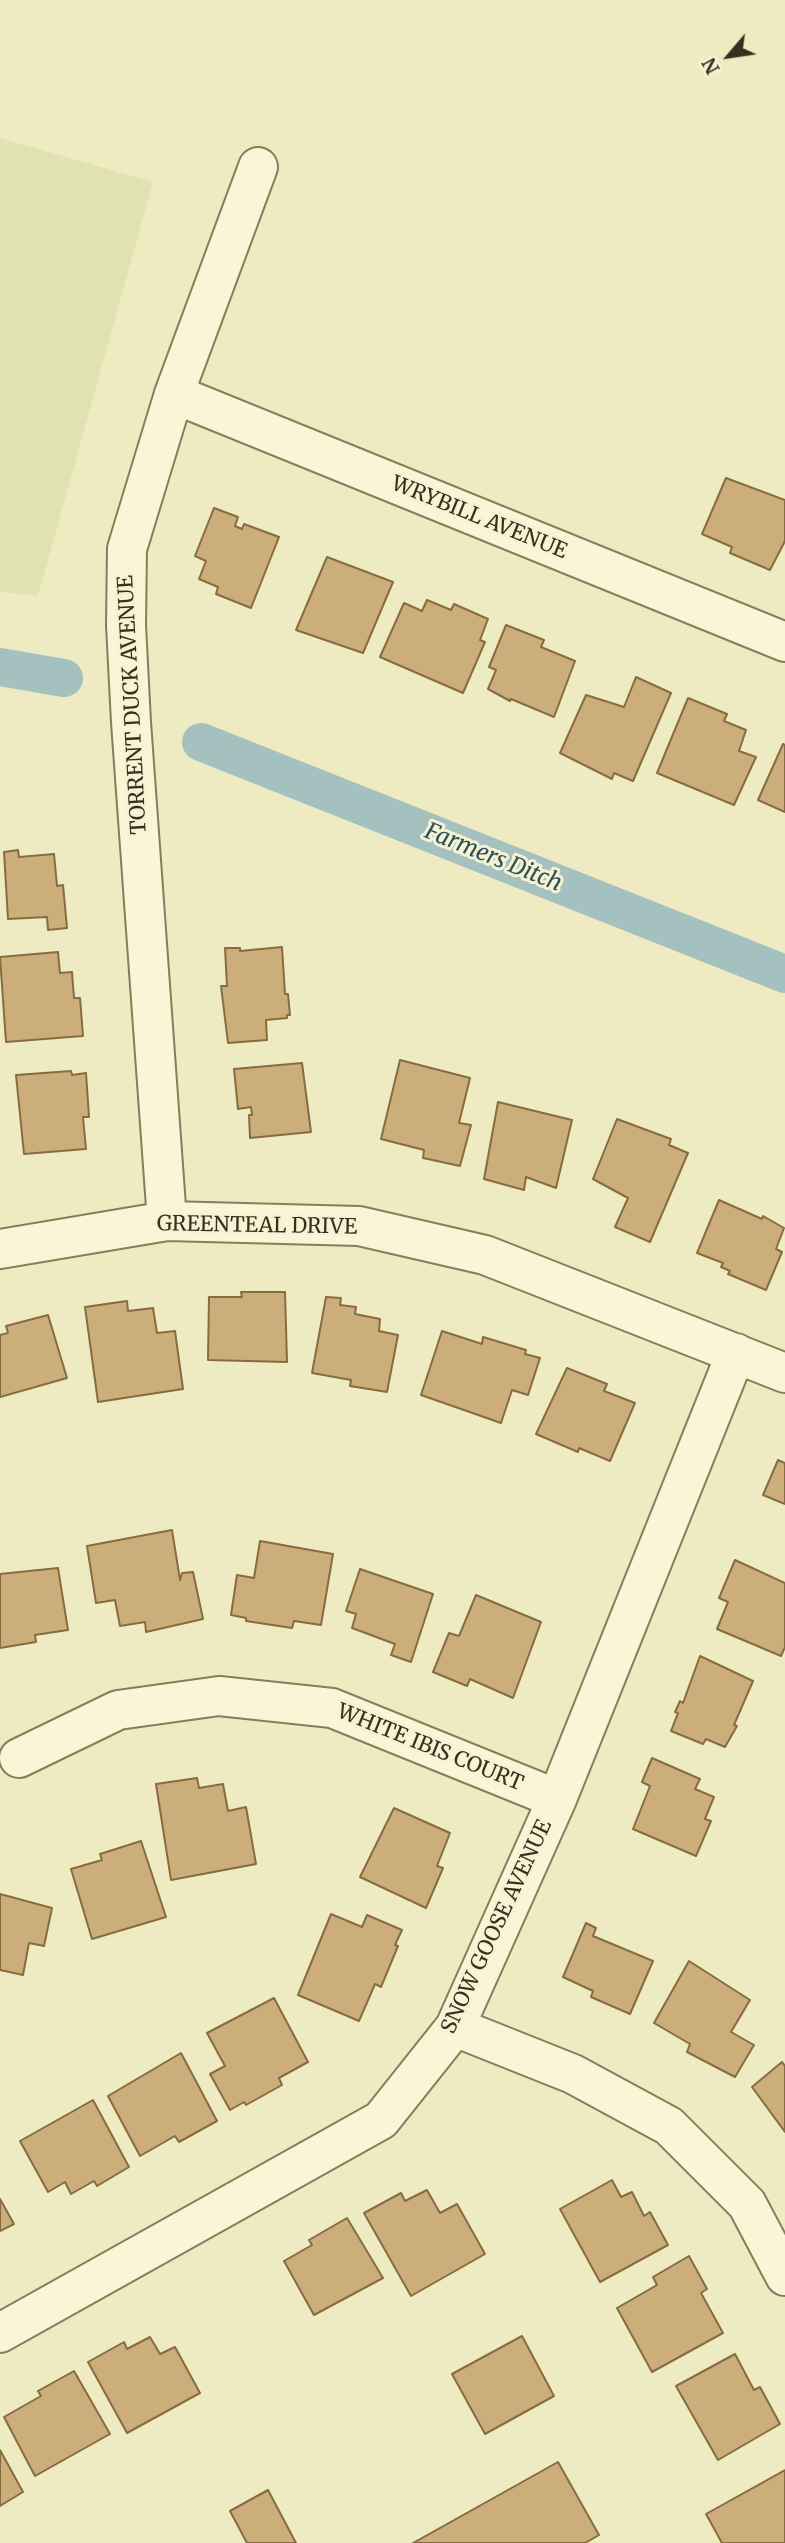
<!DOCTYPE html>
<html>
<head>
<meta charset="utf-8">
<style>
  body { margin:0 }
  #map { position:relative; width:785px; height:2543px; overflow:hidden; background:#eeebc3; font-family:Merriweather,serif }
  canvas { display:block }
  .north { position:absolute; left:694px; top:21px; width:70px; height:70px; -webkit-text-stroke:5px #f5f3d3; paint-order:stroke; rotate:241deg; font-size:19px; font-weight:700; line-height:28px; text-align:center; color:#38301e }
  .north::after { content:''; display:block; margin:auto; width:24px; height:32px; background:#38301e; clip-path:polygon(50% 0,100% 100%,50% 72%,0 100%) }
</style>
</head>
<body>
<div id="map">
<canvas width="785" height="2543"></canvas>
<div class="north">N</div>
</div>
<script>
const ctx = document.querySelector('canvas').getContext('2d');
ctx.lineJoin = 'round';
function fill(path, color) {
  ctx.fillStyle = color;
  ctx.fill(path, 'evenodd');
}
function trace(path, color, width, dash) {
  ctx.strokeStyle = color;
  ctx.lineWidth = width;
  ctx.lineCap = dash ? 'butt' : 'round';
  ctx.setLineDash(dash || []);
  ctx.stroke(path);
}
function write(font, color, halo, rows, align = 'center') {
  ctx.font = font + ' Merriweather,serif';
  ctx.lineWidth = 6;
  ctx.setLineDash([]);
  ctx.textBaseline = 'middle';
  ctx.strokeStyle = halo;
  ctx.fillStyle = color;
  for (const [text, x, y, turn = 0] of rows) {
    ctx.save();
    ctx.translate(x, y);
    ctx.rotate((+turn || 0) * Math.PI / 180);
    ctx.textAlign = isNaN(turn) ? turn : align;
    if (halo) ctx.strokeText(text, 0, 0);
    ctx.fillText(text, 0, 0);
    ctx.restore();
  }
}
fill(new Path2D(`
  M0,138L153,182L38,596L0,592Z`), '#e0e3b1');
trace(new Path2D(`
  M0,667L64,678
  M201,742L785,974`), '#a5c1bf', 38);
const building = new Path2D(`
  M726,478L785,500V541L770,570L730,553L732,547L702,534Z
  M214,508L238,517L235,526L242,529L244,524L279,537L251,608L216,594L218,587L199,579L206,561L195,556Z
  M327,557L393,582L363,653L296,630Z
  M427,600L451,610L454,604L488,619L480,640L485,642L463,693L380,657L404,603L422,611Z
  M506,625L544,640L541,647L575,661L554,717L511,699L510,701L488,689L496,670L489,667Z
  M636,677L671,693L633,781L614,773L612,779L560,753L586,695L624,707Z
  M688,698L727,714L724,721L746,730L739,751L756,757L734,805L657,773Z
  M783,744L785,745V812L758,800Z
  M18,850L19,857L54,854L57,886L63,885L67,928L48,930L47,917L8,919L4,852Z
  M282,947L285,994H288L290,1015H287V1018L266,1020L267,1040L228,1043L221,986H227L225,948H240V951Z
  M58,952L60,973L72,972L74,998H80L83,1036L6,1042L0,957Z
  M400,1060L470,1078L459,1123L471,1125L460,1166L423,1158L424,1150L381,1139Z
  M302,1063L311,1132L250,1138L249,1115H252L251,1107L238,1109L234,1069Z
  M71,1071L72,1075L86,1073L89,1117H83L86,1149L24,1154L16,1075Z
  M498,1102L572,1120L556,1188L526,1177L524,1190L484,1179Z
  M617,1119L671,1139L669,1145L688,1153L650,1242L615,1227L628,1198L593,1179Z
  M719,1200L762,1219L763,1216L784,1228L776,1249L782,1252L766,1290L728,1274L730,1271L721,1267L723,1263L697,1253Z
  M241,1292H285L287,1362L208,1360L209,1297H242Z
  M326,1297L341,1298L340,1305L356,1307L355,1314L380,1319L379,1331L398,1335L387,1392L350,1386L351,1380L312,1373Z
  M127,1301L128,1311L153,1308L157,1333L175,1331L183,1389L98,1402L85,1307Z
  M48,1315L67,1378L0,1397V1335L8,1333L6,1326Z
  M442,1331L482,1344L483,1337L526,1350L525,1354L540,1358L528,1395L512,1390L501,1423L421,1395Z
  M567,1368L607,1384L604,1391L635,1403L610,1461L579,1448L578,1452L536,1434Z
  M778,1460L785,1463V1504L763,1495Z
  M172,1530L180,1580L182,1573L193,1572L203,1619L146,1632L145,1622L120,1626L115,1600L96,1603L87,1546Z
  M260,1541L333,1554L321,1625L294,1621L292,1628L246,1621V1618L231,1615L237,1575L254,1578Z
  M735,1560L785,1583V1647L781,1656L717,1629L728,1602L719,1598Z
  M58,1568L68,1630L35,1635L36,1642L0,1648V1574Z
  M360,1569L433,1594L411,1662L391,1655L395,1644L352,1628L356,1614L346,1611Z
  M476,1595L541,1622L513,1698L470,1679L467,1686L433,1672L449,1633L459,1636Z
  M700,1656L753,1681L734,1725L737,1726L725,1747L706,1739L703,1744L671,1731L678,1713L675,1712L680,1701L683,1703Z
  M652,1758L700,1779L695,1789L714,1797L705,1819L711,1821L696,1856L633,1829L650,1786L642,1782Z
  M197,1778L199,1788L223,1784L228,1811L246,1807L256,1864L171,1880L156,1784Z
  M394,1808L450,1833L437,1866L443,1868L426,1908L360,1877Z
  M141,1841L166,1917L92,1939L71,1869L102,1860L100,1854Z
  M0,1894L52,1908L44,1946L29,1943L23,1975L0,1970Z
  M331,1914L362,1927L367,1915L402,1930L395,1945L398,1946L381,1987L375,1984L359,2021L298,1995Z
  M586,1923L596,1928L593,1936L653,1961L630,2014L591,1997L593,1991L563,1977Z
  M689,1961L750,2000L731,2032L754,2045L735,2077L687,2052L690,2044L654,2023Z
  M274,1998L308,2062L279,2078L282,2085L246,2105L244,2102L230,2110L210,2074L225,2066L207,2033Z
  M181,2053L217,2121L179,2142L175,2136L140,2156L108,2096Z
  M782,2062L785,2066V2132L752,2087Z
  M93,2100L129,2167L97,2186L94,2181L71,2194L65,2182L48,2192L20,2141Z
  M612,2180L621,2197L632,2192L644,2216L650,2212L668,2245L600,2282L560,2209Z
  M427,2190L440,2213L457,2204L485,2254L411,2296L364,2213L401,2193L405,2201Z
  M0,2199L14,2224L0,2231Z
  M347,2218L383,2278L314,2315L284,2261L312,2245L309,2240Z
  M689,2256L707,2289L701,2293L723,2333L652,2372L617,2308L657,2285L653,2277Z
  M522,2336L554,2396L485,2434L452,2374Z
  M150,2337L160,2354L175,2347L200,2393L127,2433L88,2362L124,2342L127,2349Z
  M735,2354L754,2390L760,2387L780,2424L718,2460L676,2386Z
  M74,2371L110,2434L35,2476L4,2417L41,2396L38,2391Z
  M0,2450L23,2492L0,2506Z
  M558,2462L599,2535L585,2543H413Z
  M785,2470V2543H722L706,2514Z
  M268,2490L296,2543H247L230,2511Z`);
fill(building, '#cbae7a');
trace(building, '#876c40', 2);
const street = new Path2D(`
  M174,394L785,642
  M167,1221L131,722L126,625L127,549L174,394L258,167
  M0,1249L167,1221L359,1226L485,1255L785,1373
  M19,1758L118,1710L219,1696L332,1708L557,1799
  M455,2027L573,2074L669,2126L747,2204L785,2276
  M0,2333L381,2120L455,2027L557,1799L736,1353`);
trace(street, '#887d5a', 42);
trace(street, '#f8f6d6', 38);
write('21px', '#38301e', '#f5f3d3', [
  ["WRYBILL AVENUE",479,518,22],
  ["TORRENT DUCK AVENUE",133,705,-93],
  ["GREENTEAL DRIVE",257,1226,1],
  ["WHITE IBIS COURT",430,1748,22],
  ["SNOW GOOSE AVENUE",497,1927,-65]
]);
write('italic 23px', '#2e5157', '#f5f3d3', [
  ["Farmers Ditch",493,858,22]
]);
</script>
</body>
</html>
